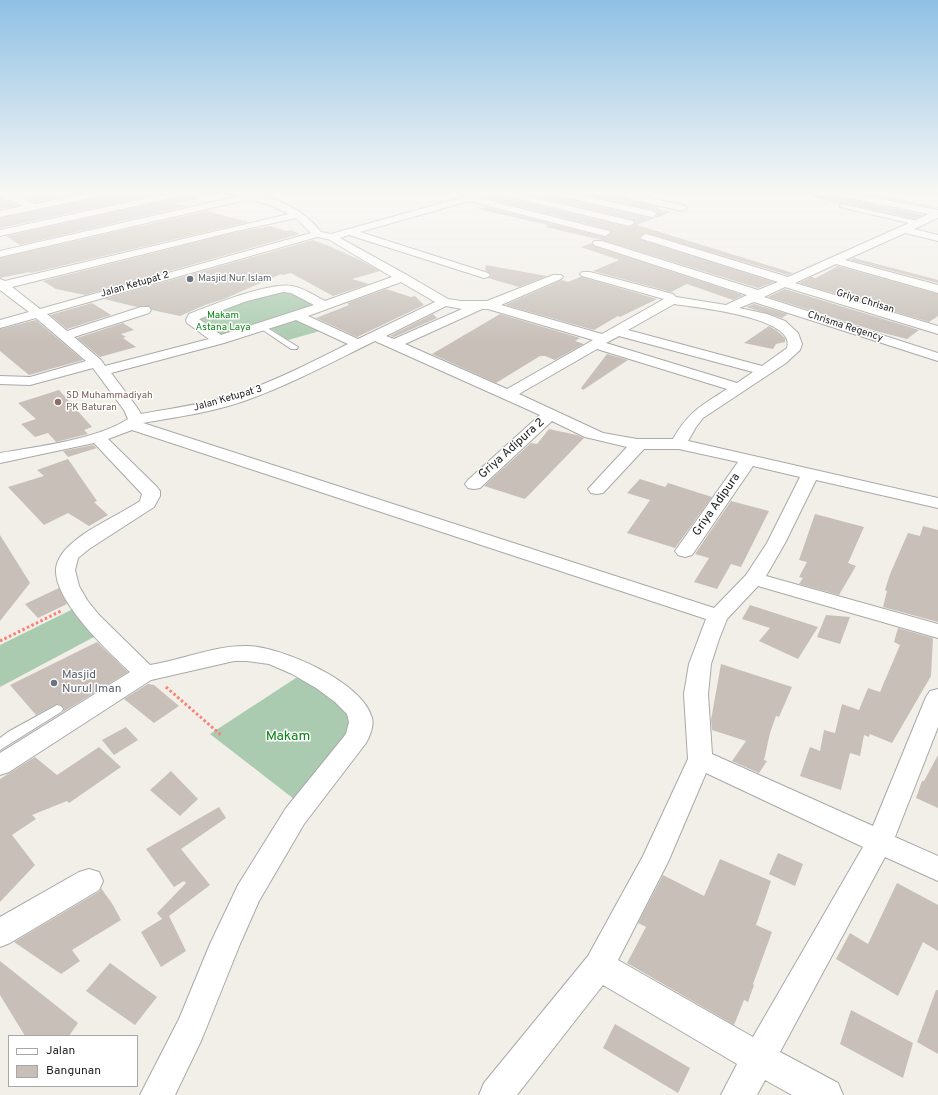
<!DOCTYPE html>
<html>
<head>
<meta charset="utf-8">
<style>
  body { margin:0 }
  #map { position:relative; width:938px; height:1095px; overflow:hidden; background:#f2efe9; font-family:Overpass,sans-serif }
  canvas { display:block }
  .legend { position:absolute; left:8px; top:1035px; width:130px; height:52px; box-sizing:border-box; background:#fff; border:1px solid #a7a7a7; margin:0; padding:5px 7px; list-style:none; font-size:12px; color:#222 }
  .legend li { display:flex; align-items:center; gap:8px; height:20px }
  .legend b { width:20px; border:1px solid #a7a7a7 }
</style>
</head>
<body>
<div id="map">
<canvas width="938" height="1095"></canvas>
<ul class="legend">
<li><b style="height:5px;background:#fff"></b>Jalan</li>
<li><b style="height:11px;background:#c7bfb8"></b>Bangunan</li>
</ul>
</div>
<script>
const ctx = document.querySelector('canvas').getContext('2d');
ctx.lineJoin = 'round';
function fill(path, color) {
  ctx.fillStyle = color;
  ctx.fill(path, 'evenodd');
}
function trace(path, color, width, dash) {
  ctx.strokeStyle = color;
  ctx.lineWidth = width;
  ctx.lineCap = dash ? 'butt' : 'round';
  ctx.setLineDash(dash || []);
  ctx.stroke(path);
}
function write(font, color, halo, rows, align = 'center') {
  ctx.font = font + ' Overpass,sans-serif';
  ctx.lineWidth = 3;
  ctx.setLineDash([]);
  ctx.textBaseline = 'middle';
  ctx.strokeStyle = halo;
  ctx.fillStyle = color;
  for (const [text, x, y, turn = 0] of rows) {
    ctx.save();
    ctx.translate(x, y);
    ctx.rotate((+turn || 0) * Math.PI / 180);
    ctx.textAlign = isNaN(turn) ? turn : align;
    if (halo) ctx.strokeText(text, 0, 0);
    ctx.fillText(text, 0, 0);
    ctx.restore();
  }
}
fill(new Path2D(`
  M286,290L317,306L226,336H214L197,317L221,307Z
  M296,320L320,331L288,340L271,329C276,322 288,322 296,320Z
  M79,606L94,637L0,687V645Z
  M302,674L325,687L349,716L348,729L332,755L294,799L210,734Z`), '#aacbaf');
fill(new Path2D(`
  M48,191H94L35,202L26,199L46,194Z
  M116,191H175L0,228V218L110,195Z
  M514,191H554L552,193L556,196L652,218L658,215L652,210L565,191H591L627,197L630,200L660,207L657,209L671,212L637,225L793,273L788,275L646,233L640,237L642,240L774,282L758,288L602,240L545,227L549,225L477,209L486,207L605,237L611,233L609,230L485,198L496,195L629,227L635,223L633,220Z
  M813,191H823L824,194L828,195L924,215L914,219L842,203L840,204L813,197Z
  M845,191H859L938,207V208Z
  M195,193L196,200L175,203L188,206L20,245L6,236L190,195Z
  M0,198L4,202H10L19,206L0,209Z
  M206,211L249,222L31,273L29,272L0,278V258Z
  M270,226L286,231L290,230L300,234L85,295L56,289L43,281L232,233Z
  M313,240L326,245H327L362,261L380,271L352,279L369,284L333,296L291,273L283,275L281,274L224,299L205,305L180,316L152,310L149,306L137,307L104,299Z
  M592,243L594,246L743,295L733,300L687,284L671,292L593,271L619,260L581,247Z
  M854,258L938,280V283L850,260Z
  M486,265L547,276L519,287L488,278L492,275L485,270Z
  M838,266L938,294V316L929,322L799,283L811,277L816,278Z
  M580,277H582L657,299L620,317L618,316L594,330L505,305L562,280L568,282Z
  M386,289L411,297L415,296L424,305L357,337L316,318L349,305L347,303Z
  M785,289L919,330L907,339L876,331L768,297Z
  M92,303L111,315L67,329L50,315Z
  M754,304L788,314L782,318L746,307Z
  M433,314L437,318L394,337L390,336Z
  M500,314L580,338L575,341L584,344L555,360L545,356H540L496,383L432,354Z
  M36,320L83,360L29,375L0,351V329Z
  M123,323L134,330L121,334L126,337L123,338L136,347L100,357L77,338Z
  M769,326L776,330L785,338V342L776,344L773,349L744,343Z
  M607,354L628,360L583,390L581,388Z
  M59,390L92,427L84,430L88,434L56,442L48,433L35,437L21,424L36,419L18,403Z
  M549,429L577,435L584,438L525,499L484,486L531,443L537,444Z
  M93,445L97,448L68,457L63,451Z
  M68,459L97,501L94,502L108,515L89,526L68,513L44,525L8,487L44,476L37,470Z
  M640,479L665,487L668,483L712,497L675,548L627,533L650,500L627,493Z
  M731,501L769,511L741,567L731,564L717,589L694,582L709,558L695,554Z
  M815,514L864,527L848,563L856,566L839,595L799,584L803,578L799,577L807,562L799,560Z
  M923,526L938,530V622L883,607L887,591L885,590L890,574L908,533L920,536Z
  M0,535L30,583L0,621Z
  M59,588L67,604L38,618L25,604Z
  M750,605L818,627L798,659L759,641L770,628L742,619Z
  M826,615L850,617L840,644L817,637Z
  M898,628L933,638L931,676L892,743L870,734L869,737L864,735L860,756L850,753L841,790L800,776L810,747L820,751L824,730L835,733L842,704L859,710L868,688L880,692L900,645L894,642Z
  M97,642L128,672L63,712L64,708L61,705L57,704L36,715L10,685Z
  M721,664L792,687L779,717L776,716L770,733L764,760L767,761L759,773L732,761L746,741L712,730L711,720Z
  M148,684L154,685L179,706L154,723L124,699Z
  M126,727L138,740L114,755L102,740Z
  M99,747L121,767L69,803L67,801L32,815L36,819L12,835L35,865L0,902V779L35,757L57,775Z
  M938,755V808L916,798L922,781H924Z
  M171,771L198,799L180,816L150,790Z
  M219,807L226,818L181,849L210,885L169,916L186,951L161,967L141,932L162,919L157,913L186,883L184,881L174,887L146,849Z
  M778,853L803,864L795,886L769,874Z
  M720,859L771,881L756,925L772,932L753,984L754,985L748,1002L744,1000L734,1025L627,963L646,927L638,923L663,875L704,896Z
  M897,883L938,905V951L923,942L898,996L836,959L850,933L868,944Z
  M101,888L113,905L121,920L72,950L80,961L61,974L14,942L100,891Z
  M0,961L78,1023L69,1036H25L0,995Z
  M110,963L157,997L135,1025L86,991Z
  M936,990H938V1054L917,1042Z
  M851,1010L913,1043L903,1078L840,1044Z
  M615,1024L690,1068L678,1093L603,1048Z`), '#c7bfb8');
const lane = new Path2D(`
  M842,204L917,221L920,223L917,225L840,207V205Z
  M260,326H264L298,347L297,349H291L260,328Z
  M57,705L61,706L63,709L61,712L0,750V738L8,732Z`);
const street = new Path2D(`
  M0,191L11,194L31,191H47L46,193L21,198L35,204L99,191H115L110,194L0,217V211L24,206L10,200H4L0,196Z
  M180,191H195L190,194L0,236V230Z
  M227,191C260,191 300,204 321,232L331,234L485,191H506L633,221L634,223L629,226L495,193L479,198L609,231L610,233L605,236L469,201L360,232L488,273L490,275L488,277L484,278L349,235L340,238L407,275L448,299L461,301H487L553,275H561L563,277L561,279L501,305L602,334L664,299L582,276L580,274L582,272H590L673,294L676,297L726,305L747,295L594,245L593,243L594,241H602L758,290L778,282L642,239L641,237L646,234L650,235L788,277L929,214L828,194L825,193L824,191H840L938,210V218L914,229L938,235V241L905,233L845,260L938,285V293L836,264L795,283L938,326V334L785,287L764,297L938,353V361L754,302L739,308L767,314L785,321L798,333L802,344L800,350L786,363L703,418L696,427L688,441L938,498V508L816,480L785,543L766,576L938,624V638L758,586L727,619L719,639L711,664L708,694L712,754L873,826L926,697L930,691L938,689V727L895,837L938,856V881L885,857L780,1052L838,1083L843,1095H792L765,1080L757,1095H721L737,1064L603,985L517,1095H479L484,1083L588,956L643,856L688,759L684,694L689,664L706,619L132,430L108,439L157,487L160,491V496L154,507L89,549L78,558L75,570L79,586L87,600L99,615L150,665C182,660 215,645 248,646C282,647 363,682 372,718C374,726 370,736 366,743L304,824L259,901L240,944L201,1041L175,1095H140L179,1019L210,944L238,885L286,808L346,734L349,722L347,714L335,702L316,688L292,674L269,664L247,661H234L151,680L9,772L0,775V753L130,672C108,651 55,602 56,570C56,563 61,554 66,549C86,528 116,517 140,501L142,494L94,443L0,463V453C36,447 98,439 128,419L124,410L93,368L30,385L0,384V376L30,377L86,361L36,318L0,328V320L29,312L0,290V279L5,281L289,214L275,207L250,199L0,257V251L239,196L228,193ZM296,218L311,233L40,309L12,287L232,232ZM317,237L328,239L392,277L325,301C315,296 304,288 292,286C269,282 212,305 189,314L186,320L187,323L209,339L105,366L101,360L74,337L149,313L151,310L149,307H141L67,331L47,314ZM401,282L435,302L358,339L308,316ZM283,292L291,293L314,305L221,335L199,319L247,301ZM674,304C693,307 798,317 787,348L762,366L628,330ZM446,306L462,309L394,339L386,336ZM482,309H488L593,340L507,389L405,344ZM296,320L348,344C312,362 275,381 237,394C206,404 173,408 141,414L136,406L111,373L224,343ZM619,336L753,372L737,383L606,343ZM375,341L540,415L468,480L465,484L468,488L474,489L480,488L552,421L585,437L627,447L588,489L591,493L597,494L603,493L644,449H679L738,462L675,551L678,555L685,557L692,555L753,466L800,477L767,543L746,575L714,608L143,423C177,417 214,412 247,400C292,384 334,361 375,341ZM597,349L727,389C701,406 689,411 673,439H637L603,433L519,394ZM706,773L863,847L753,1037L618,960L668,862Z
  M556,191H560L652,211L657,214L652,217L556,195L554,193Z
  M633,194L685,206L687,208L682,211L630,199L628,197Z
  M89,869L99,872L103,881L99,890L10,943L0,947V917L79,872Z`);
trace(lane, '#a9a9a9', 2);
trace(street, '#a9a9a9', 2);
trace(new Path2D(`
  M0,641L61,611
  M166,687L221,735`), '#fa8072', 3, [2.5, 2.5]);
fill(lane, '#fff');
fill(street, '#fff');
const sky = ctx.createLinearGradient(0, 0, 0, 344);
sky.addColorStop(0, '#8fc0e4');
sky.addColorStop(0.56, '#f9f8f5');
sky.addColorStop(1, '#f9f8f500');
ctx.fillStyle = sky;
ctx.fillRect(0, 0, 938, 344);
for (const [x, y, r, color] of [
  [190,279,4,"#6b7280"],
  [58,402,4,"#8d6e63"],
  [54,683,4,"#6b7280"]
]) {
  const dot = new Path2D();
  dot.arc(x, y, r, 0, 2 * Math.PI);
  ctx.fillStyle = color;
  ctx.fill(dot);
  trace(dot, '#fff', 1.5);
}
write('10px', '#5b616d', '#fff', [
  ["Masjid Nur Islam",198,279]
], 'left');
write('10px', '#222', '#fff', [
  ["Jalan Ketupat 2",135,285,-16],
  ["Griya Chrisan",865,302,17],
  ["Chrisma Regency",845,327,18],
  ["Jalan Ketupat 3",228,399,-16]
]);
write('10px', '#0c8416', '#fff', [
  ["Makam",223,316],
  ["Astana Laya",223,328]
]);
write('10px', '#785e54', '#fff', [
  ["SD Muhammadiyah",66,396],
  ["PK Baturan",66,408]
], 'left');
write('12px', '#222', '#fff', [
  ["Griya Adipura 2",512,449,-42],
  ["Griya Adipura",717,505,-55]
]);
write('12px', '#5b616d', '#fff', [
  ["Masjid",62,676],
  ["Nurul Iman",62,690]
], 'left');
write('14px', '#0c8416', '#fff', [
  ["Makam",288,737]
]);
</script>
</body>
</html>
